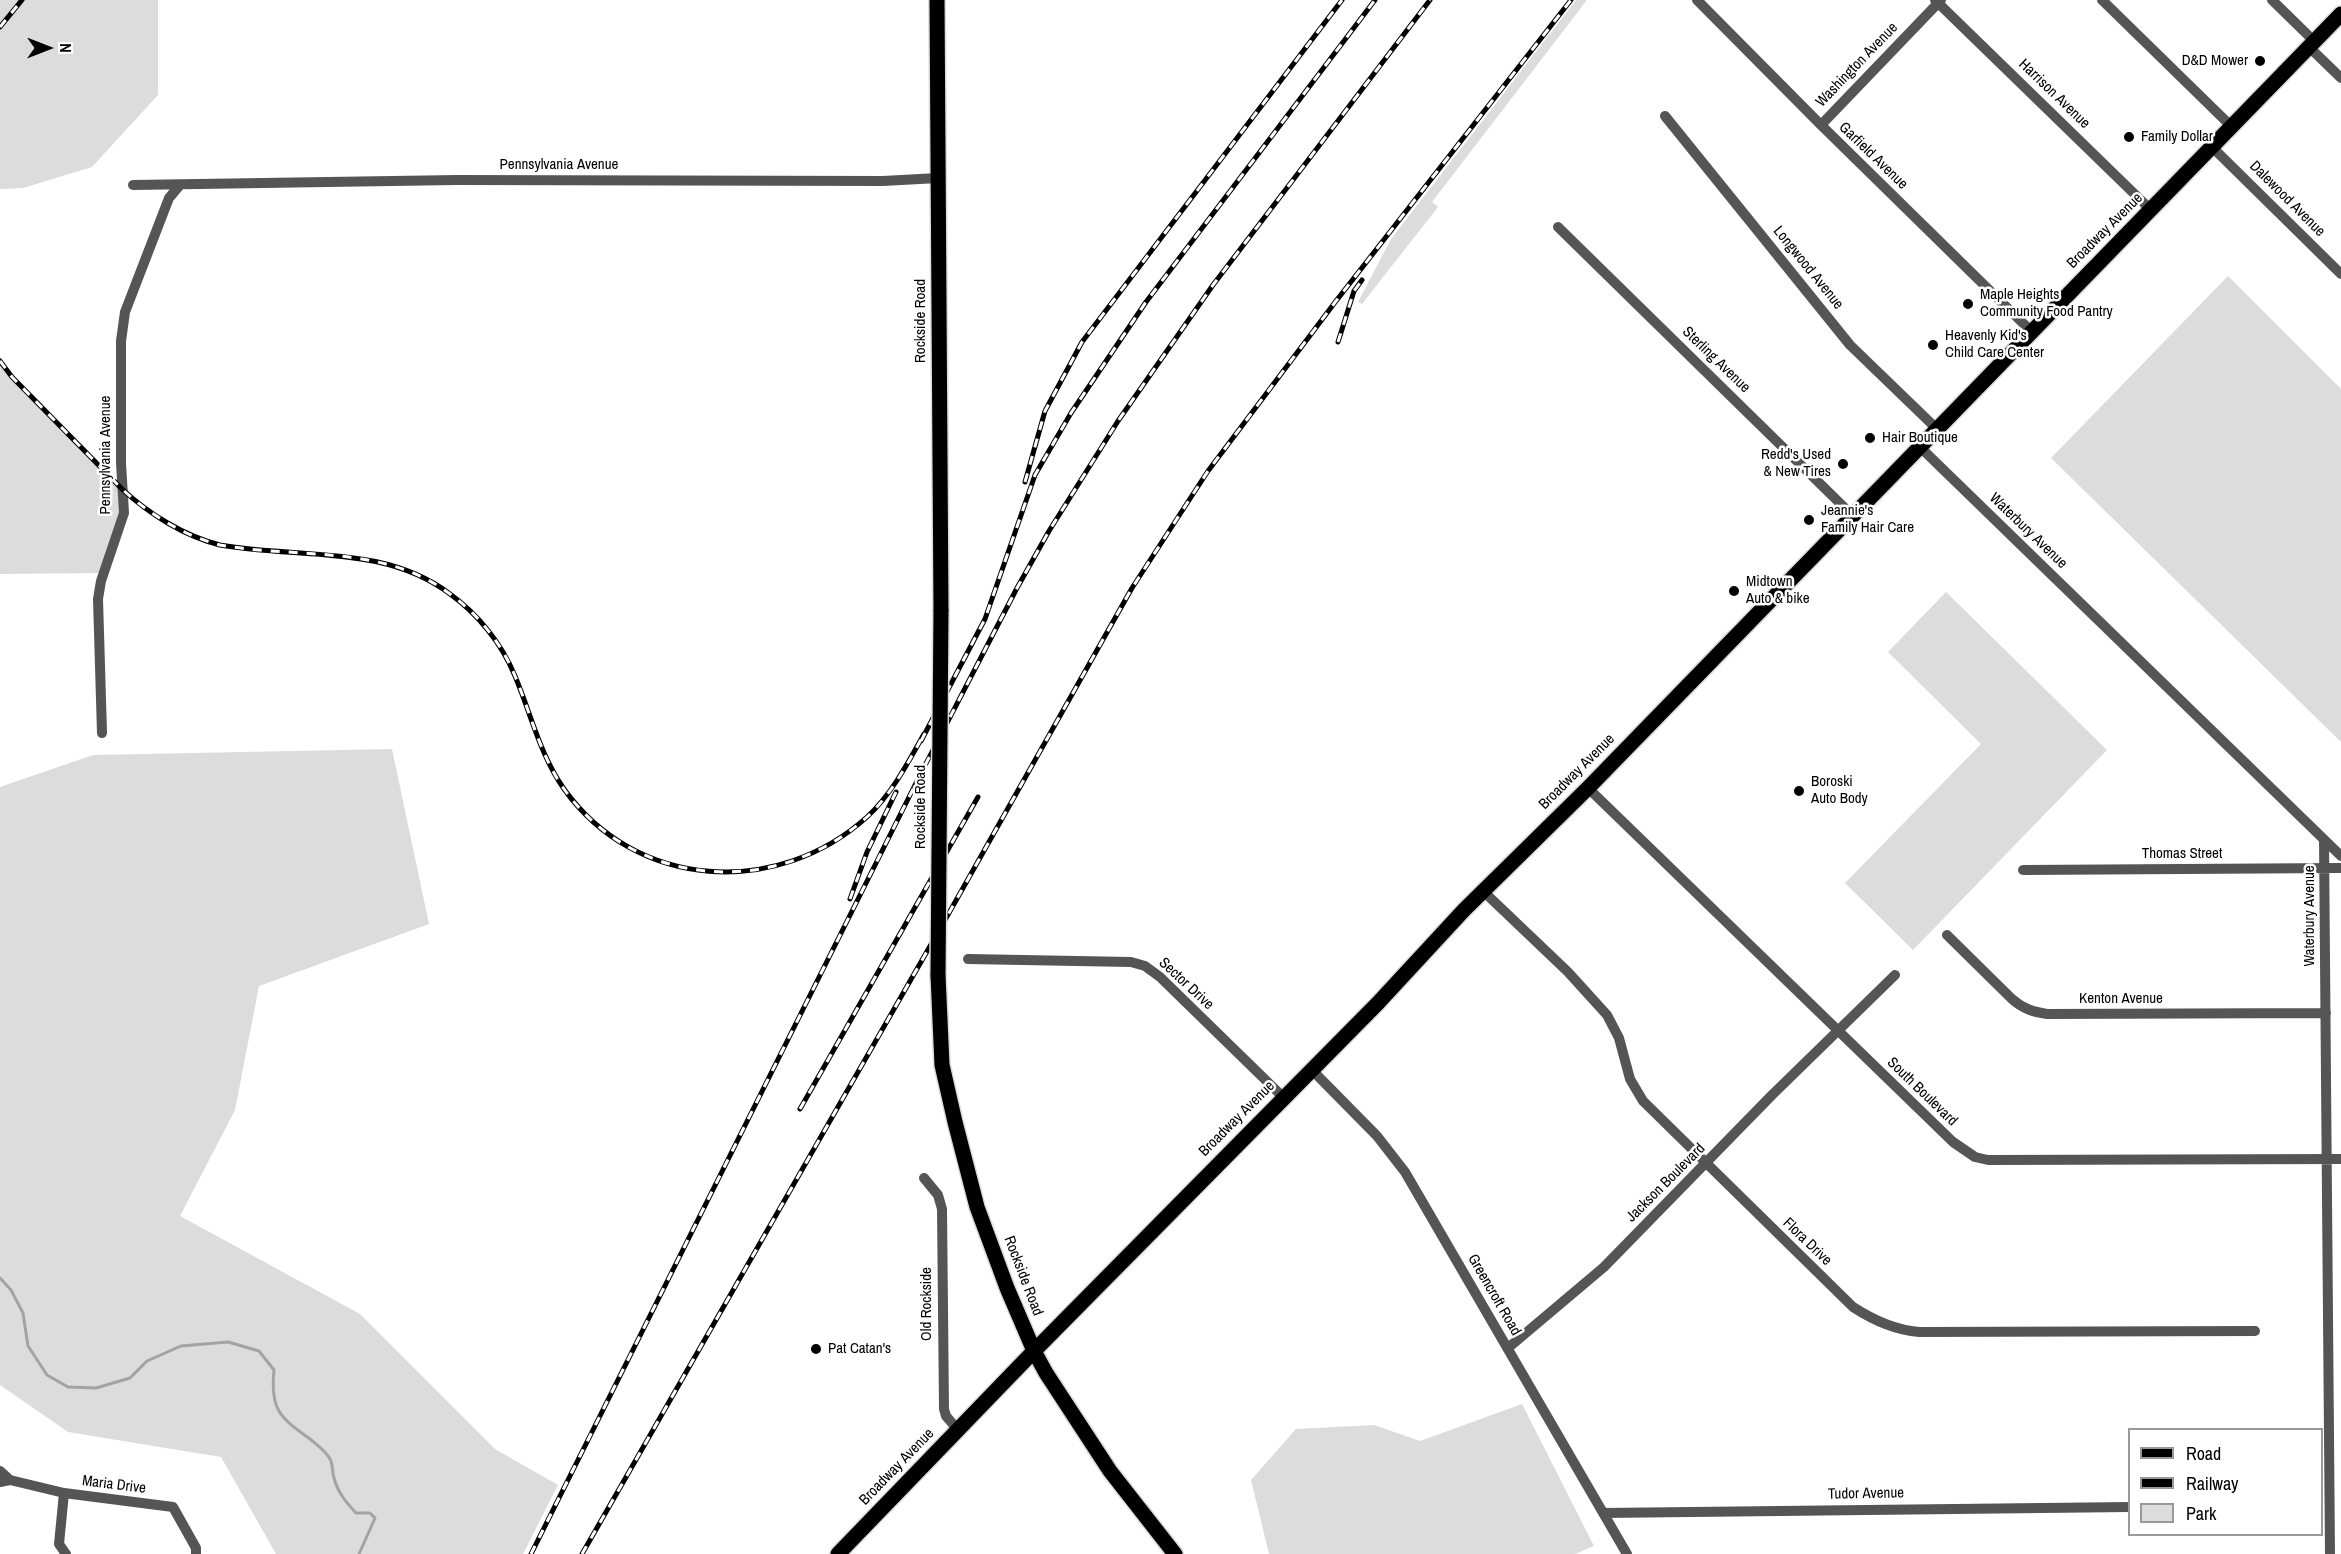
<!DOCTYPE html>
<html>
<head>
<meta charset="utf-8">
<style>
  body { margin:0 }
  #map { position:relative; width:2341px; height:1554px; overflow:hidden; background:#fff; font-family:"Archivo Narrow",sans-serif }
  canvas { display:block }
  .legend { position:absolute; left:2128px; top:1428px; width:195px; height:108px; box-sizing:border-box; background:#fff; border:2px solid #999; margin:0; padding:8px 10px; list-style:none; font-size:18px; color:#000 }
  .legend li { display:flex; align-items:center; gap:12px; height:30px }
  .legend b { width:30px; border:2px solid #999 }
  .north { position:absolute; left:18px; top:18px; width:60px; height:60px; -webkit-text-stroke:4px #fff; paint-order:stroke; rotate:90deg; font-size:16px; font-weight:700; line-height:24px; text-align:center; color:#000 }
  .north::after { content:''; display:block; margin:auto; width:21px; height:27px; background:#000; clip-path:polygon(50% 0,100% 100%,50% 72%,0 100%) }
</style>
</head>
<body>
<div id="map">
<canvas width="2341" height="1554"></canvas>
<ul class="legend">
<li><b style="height:8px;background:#000"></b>Road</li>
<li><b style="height:8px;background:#000"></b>Railway</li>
<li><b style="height:16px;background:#dcdcdc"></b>Park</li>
</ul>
<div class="north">N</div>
</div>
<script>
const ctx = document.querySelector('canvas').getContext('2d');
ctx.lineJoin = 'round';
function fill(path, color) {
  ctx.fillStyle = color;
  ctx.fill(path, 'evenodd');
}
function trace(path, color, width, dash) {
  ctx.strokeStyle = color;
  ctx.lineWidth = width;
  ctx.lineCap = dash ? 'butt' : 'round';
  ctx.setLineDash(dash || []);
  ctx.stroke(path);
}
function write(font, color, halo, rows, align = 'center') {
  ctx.font = font + ' "Archivo Narrow",sans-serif';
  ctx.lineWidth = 5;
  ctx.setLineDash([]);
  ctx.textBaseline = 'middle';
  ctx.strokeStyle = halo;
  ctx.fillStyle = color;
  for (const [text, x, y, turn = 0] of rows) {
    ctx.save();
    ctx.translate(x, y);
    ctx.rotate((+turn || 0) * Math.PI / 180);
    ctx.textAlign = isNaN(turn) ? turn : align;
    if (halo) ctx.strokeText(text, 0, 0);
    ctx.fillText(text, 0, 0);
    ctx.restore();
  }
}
fill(new Path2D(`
  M0,0H158V95L92,167L23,188L0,189Z
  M1576,0H1587L1432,202L1438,207L1362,304L1358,302L1391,239Z
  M2228,276L2341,389V742L2051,458Z
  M0,361L12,377L122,489L124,513L104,573L0,574Z
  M1946,592L2107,750L1913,950L1845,883L1981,744L1888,652Z
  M392,749L429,924L259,986L235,1110L180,1216L360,1314L495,1449L558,1485L523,1554H276L221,1457L68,1432L0,1385V787L93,755Z
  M1522,1404L1594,1546L1575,1554H1269L1251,1480L1296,1429L1374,1425L1420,1441Z`), '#dcdcdc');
trace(new Path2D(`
  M0,1278L11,1290L23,1313L28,1346L47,1375L68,1387L96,1388L130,1378L147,1361L181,1346L228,1342L259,1351L274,1370C270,1409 279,1417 310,1439C317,1445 326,1451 330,1459C333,1464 332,1472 334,1478C338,1493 346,1502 356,1513H370L375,1518L359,1554`), '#a3a3a3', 3);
const primary = new Path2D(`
  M937,0L941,611
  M938,975L942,1065L955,1122L977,1207L1007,1288L1034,1351L1046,1373L1110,1471L1175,1554
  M838,1554L1034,1351L1378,1003L1464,910L1588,788L2341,14`);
trace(primary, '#dbdbdb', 18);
trace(new Path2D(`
  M1697,0L1821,125L2031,331
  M1935,0L2151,210
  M2102,0L2231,126
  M2272,0L2315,42
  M2309,47L2341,78
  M1665,116L1850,345L1938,430
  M1821,125L1941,0
  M2211,146L2341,274
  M133,185L457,180L883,181L938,178
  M1558,227L1852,515
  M1921,448L2341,856
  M102,733L98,599L101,581L124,513L121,463V341L125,312L169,198L180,185
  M1588,788L1953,1142L1975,1157L1988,1160L2341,1159
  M2324,840L2330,1554
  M2023,870L2341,868
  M1483,891L1568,972L1607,1015L1619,1038L1630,1079L1643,1101L1853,1307C1873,1320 1894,1330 1919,1332L2255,1331
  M1947,935L2012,999C2023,1009 2034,1012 2047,1014L2326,1013
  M968,959L1131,962L1145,966L1160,977L1283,1097
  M1312,1070L1377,1136L1405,1172L1627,1554
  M924,1178L938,1195L942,1209L944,1409L946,1416L958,1430
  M1508,1348L1604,1267L1772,1095L1895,975
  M0,1471L10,1480
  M0,1482L10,1480L64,1493L173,1507L196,1548V1554
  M64,1493L59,1544L66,1554
  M1603,1513L2130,1507`), '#555', 10);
trace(primary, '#000', 15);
const rail = new Path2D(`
  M0,27L22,0
  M1338,342L1354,291L1362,280
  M0,361L12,377L122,489C149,514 184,536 220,545C298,559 384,544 450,594C478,614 502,644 515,676C531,714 540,755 564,789C636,890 777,898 867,817C891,795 908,763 924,734
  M1025,482L1045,411L1082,342L1342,0
  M921,741L985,619L1035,475L1071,413L1146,302L1375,0
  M850,899L867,852L896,792
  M800,1109L978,797
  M531,1554L920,775L1017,588L1049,531L1118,421L1213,285L1430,0
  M582,1554L945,920L1132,588L1208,471L1336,301L1571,0`);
trace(rail, '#000', 5);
trace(rail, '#fff', 3, [9]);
const primaryBridge = new Path2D(`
  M938,975L941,611`);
trace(primaryBridge, '#dbdbdb', 18, []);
trace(primaryBridge, '#000', 15);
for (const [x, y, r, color] of [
  [2260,61,6,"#000"],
  [2129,137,6,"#000"],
  [1968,304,6,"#000"],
  [1933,345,6,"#000"],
  [1870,438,6,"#000"],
  [1843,464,6,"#000"],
  [1809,520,6,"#000"],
  [1734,591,6,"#000"],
  [1799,791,6,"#000"],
  [816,1349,6,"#000"]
]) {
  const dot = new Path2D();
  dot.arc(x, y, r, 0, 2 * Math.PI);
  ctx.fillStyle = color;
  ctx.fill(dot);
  trace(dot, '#fff', 2);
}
write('15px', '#000', '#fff', [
  ["D&D Mower",2248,61,"right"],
  ["Family Dollar",2141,137],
  ["Maple Heights",1980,295],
  ["Community Food Pantry",1980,312],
  ["Heavenly Kid's",1945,336],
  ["Child Care Center",1945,353],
  ["Hair Boutique",1882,438],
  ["Redd's Used",1831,455,"right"],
  ["& New Tires",1831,472,"right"],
  ["Jeannie's",1821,511],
  ["Family Hair Care",1821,528],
  ["Midtown",1746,582],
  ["Auto & bike",1746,599],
  ["Boroski",1811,782],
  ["Auto Body",1811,799],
  ["Pat Catan's",828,1349]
], 'left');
write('15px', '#000', '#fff', [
  ["Washington Avenue",1857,65,-46],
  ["Harrison Avenue",2054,94,44],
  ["Garfield Avenue",1873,156,44],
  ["Pennsylvania Avenue",559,165],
  ["Dalewood Avenue",2287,199,45],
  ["Broadway Avenue",2105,231,-45],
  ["Longwood Avenue",1808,268,51],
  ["Rockside Road",921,321,-90],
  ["Sterling Avenue",1716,360,44],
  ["Pennsylvania Avenue",106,455,-90],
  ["Waterbury Avenue",2028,531,44],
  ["Broadway Avenue",1577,772,-45],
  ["Rockside Road",921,807,-90],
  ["Thomas Street",2182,854],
  ["Waterbury Avenue",2310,916,-90],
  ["Sector Drive",1186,984,43],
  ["Kenton Avenue",2121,999],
  ["South Boulevard",1922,1092,44],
  ["Broadway Avenue",1237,1119,-45],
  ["Jackson Boulevard",1666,1183,-45],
  ["Flora Drive",1807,1242,44],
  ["Rockside Road",1023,1276,69],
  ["Greencroft Road",1494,1295,60],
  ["Old Rockside",927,1304,-90],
  ["Broadway Avenue",897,1467,-46],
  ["Maria Drive",114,1485,7],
  ["Tudor Avenue",1866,1494,-1]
]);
</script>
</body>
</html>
